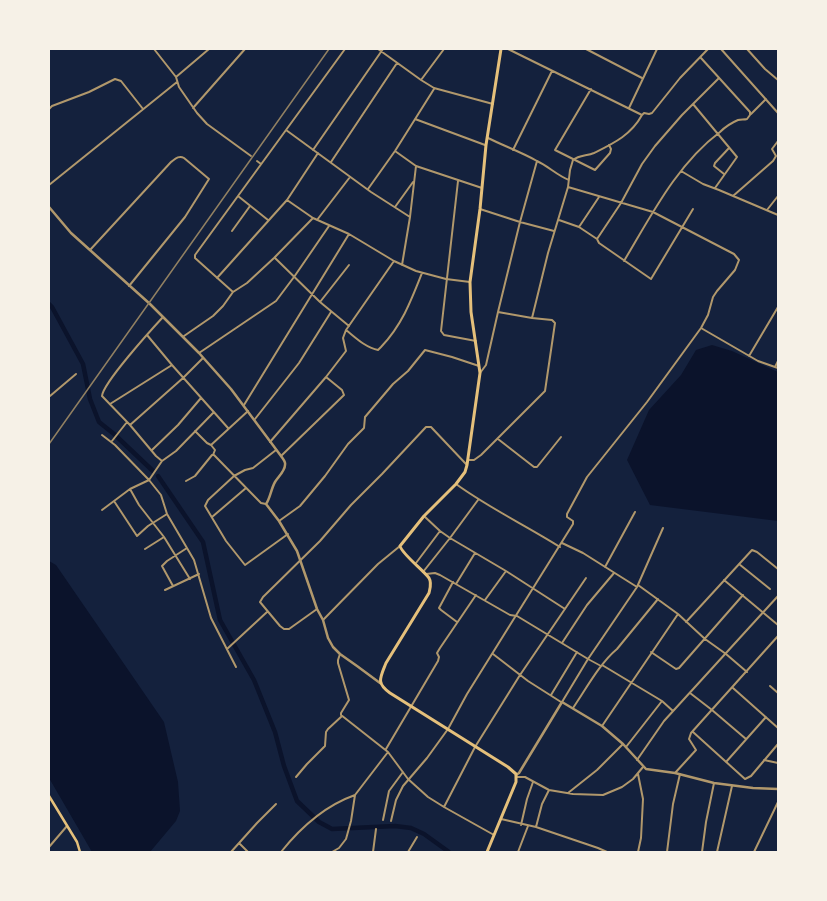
<!DOCTYPE html>
<html>
<head>
<meta charset="utf-8">
<style>
  body { margin:0 }
  #map { position:relative; width:827px; height:901px; overflow:hidden; background:#14213d; font-family:Mulish,sans-serif }
  canvas { display:block }
  .frame { position:absolute; inset:0; border:50px solid #f6f1e7; pointer-events:none }
</style>
</head>
<body>
<div id="map">
<canvas width="827" height="901"></canvas>
<div class="frame"></div>
</div>
<script>
const ctx = document.querySelector('canvas').getContext('2d');
ctx.lineJoin = 'round';
function fill(path, color) {
  ctx.fillStyle = color;
  ctx.fill(path, 'evenodd');
}
function trace(path, color, width, dash) {
  ctx.strokeStyle = color;
  ctx.lineWidth = width;
  ctx.lineCap = dash ? 'butt' : 'round';
  ctx.setLineDash(dash || []);
  ctx.stroke(path);
}
fill(new Path2D(`
  M712,345L732,351L778,372V521L650,505L627,460L649,410L681,375L696,350Z
  M49,561L56,565L164,722L178,782L180,811L176,821L150,852H92L49,778Z`), '#0b132b');
trace(new Path2D(`
  M49,304L52,307L83,364L90,399L99,422L114,434L153,471
  M158,476L203,542L220,620L254,680L275,732L284,766L297,801L319,822L332,829L395,826L411,828L424,834L449,852`), '#0b132b', 4.5);
trace(new Path2D(`
  M588,659L601,666`), '#b1986c', 1.5);
trace(new Path2D(`
  M154,49L176,77L179,87L197,113L207,124L251,156
  M378,49L421,80L434,88L493,104
  M508,49L642,115
  M586,49L642,78
  M721,49L778,113
  M747,49L765,69L778,80
  M176,77L209,49
  M421,80L444,49
  M591,89L555,150L595,170L610,153L611,149L609,145
  M693,104L737,157L715,188
  M193,108L245,49
  M629,108L657,49
  M49,109L52,106L89,92L115,79L121,81L143,109
  M751,114L766,99
  M415,119L485,145
  M286,130L371,192L410,217
  M488,138C504,146 521,152 537,161C548,166 558,176 569,180
  M313,150L383,49
  M513,150L552,71
  M395,151L416,166L482,188
  M257,161L261,164
  M331,162L397,63
  M681,171L703,184L719,190L778,215
  M724,174L714,166L715,163L729,148
  M458,181L441,331L444,335L476,341
  M49,185L177,82
  M368,189L395,151L434,89
  M238,196L268,220
  M733,196L773,161L776,156L772,149L778,141
  M287,200L313,218
  M395,207L413,182
  M480,209L520,222L554,231
  M693,209L651,279L599,243L597,239L621,203L642,164L655,146L682,115L719,78
  M767,210L778,196
  M317,220L350,177
  M559,220L579,227L597,239
  M579,227L599,197
  M232,231L250,206
  M90,250L171,162C175,159 179,155 184,158L209,179L185,217L129,286
  M275,258L320,302L349,326
  M624,261C651,216 677,164 720,132C725,127 731,123 738,120C741,119 744,120 747,119L750,115V112L701,58
  M402,265L410,217L416,166
  M217,278L287,200L318,153
  M233,292L195,258V255L345,49
  M320,302L349,265
  M498,312L532,318L548,253L568,187
  M163,317C151,330 103,383 102,396L130,425L156,456L162,461L176,451L214,412
  M701,328L758,361L775,367
  M346,330C355,337 366,348 378,350L381,347C402,325 411,301 422,273
  M147,335L172,365
  M184,336L213,316L223,306L233,292L247,283L274,258L313,218L349,234L394,261L416,271L446,279L470,282
  M199,353L276,301L294,277L329,226
  M749,356L778,307
  M778,361L775,367L778,368
  M480,373L486,365L498,312L520,222L537,161
  M50,396L76,374
  M110,404L172,365L228,428
  M244,405L349,234
  M255,419L299,363L331,312
  M130,425L183,378L203,358
  M195,431L207,443L211,445L248,411
  M102,435L115,445L149,480L161,495L167,514L194,560L211,618L236,667
  M498,439L534,467H537L561,437
  M112,441L127,422
  M270,442L326,377L346,351L343,338L346,330L394,261
  M211,445L215,450L213,455
  M152,450L178,425L201,398
  M276,450L253,468L245,470L234,476L208,500L205,506L226,541L245,565L288,534
  M281,456L344,395L342,390L326,377
  M468,460H474L481,455L545,391L555,323L552,320L532,318
  M186,481L195,476L212,455H214L259,501L261,503L266,504
  M456,484C489,508 525,525 560,547
  M130,489L139,505L164,537L190,579
  M114,501L137,536L148,526L167,514
  M102,510L130,489L149,480L162,461
  M424,516L440,531L450,538L506,571L565,609
  M212,517L246,488
  M279,521L300,506L325,476L348,444L364,428L365,417L393,384L408,371L425,350L452,357L479,366
  M562,543L583,553L637,587
  M145,549L164,537
  M416,563L440,531
  M739,564L770,589
  M605,567L635,512
  M423,572L450,538L478,500
  M426,574L435,573L440,575L510,615L517,616L588,659
  M724,580L778,625
  M453,582L439,608L441,610L457,622
  M456,584L475,553
  M638,585L678,614L705,639L726,654L747,672
  M173,586L162,566L167,561L187,548
  M165,590L199,574
  M485,600L506,571
  M317,609L289,629H284L280,626L260,602L263,597L320,541L351,505L382,474L426,427H431L466,464
  M323,620L378,564L400,546
  M686,622L752,550L757,552L778,569
  M562,643L587,605L614,573
  M227,649L267,612
  M651,652L676,669L679,668L743,595
  M340,654L338,660V663L349,700L341,713V715L388,752L408,779L428,797L444,807L494,835
  M493,654L528,681L561,702
  M602,665L662,701L673,711
  M770,686L778,693
  M733,688L778,728
  M690,693L712,710L746,739
  M551,695L577,652
  M562,702L588,659L637,587L663,528
  M573,708C586,689 600,663 617,649L658,599
  M602,726L678,614
  M693,732L745,779L751,776L778,744
  M626,747L662,701
  M386,749L438,661L439,657L437,653L440,648L476,595
  M637,760L664,721L778,596
  M764,760L778,763
  M726,762L766,717
  M675,773L696,750L689,739L691,733L778,636
  M296,777L307,764L325,746L326,732L328,729L342,716
  M517,777H525L549,790L573,794L603,795L622,787L633,779L643,767
  M568,793L597,770L623,744
  M444,807L475,747L520,675L586,578
  M501,819L536,827L598,848L607,852
  M383,820L389,791L403,772
  M391,821L396,800L403,786L427,758L448,729L467,694L573,524V521L567,517V514L587,477L647,402L701,328L708,315L713,297L717,291L735,270L739,260L734,254L653,212L568,187L570,170L573,160C579,155 587,156 594,153C614,143 631,135 642,115L644,113L649,114L652,113L680,78L708,49
  M521,825L527,799L533,782
  M536,827L542,804L549,790
  M239,843L248,852
  M49,847L67,826
  M231,852L257,823L276,804
  M281,852C301,827 324,806 355,795
  M332,852L339,848L346,839L351,821L355,795L388,752
  M373,852L376,829
  M408,852L417,837
  M518,852L528,826
  M638,852L641,838L643,799L638,774
  M667,852L673,804L680,774
  M702,852L706,822L714,783
  M717,852L732,786
  M754,852L778,802`), '#b1986c', 2);
trace(new Path2D(`
  M49,207L71,233L150,304L199,353L231,389L281,456C283,459 286,462 285,465C285,471 278,477 275,482C271,489 270,499 266,504L279,521L297,551L317,609L323,620L328,638L333,647L340,654L357,666L380,683
  M516,775L519,773L562,702L602,726L623,744L646,769L675,773L714,783L753,788L778,789`), '#b1986c', 2.5);
trace(new Path2D(`
  M49,796L77,842L80,852`), '#e5c07b', 2.5);
trace(new Path2D(`
  M487,852L516,782V774L508,767L390,693C376,683 380,678 386,663L429,593C430,588 432,583 429,578C423,570 402,554 400,546L424,516L456,484L465,472L467,465L480,373L471,312L470,282L480,209L486,145L501,49`), '#e5c07b', 3);
trace(new Path2D(`
  M49,444L329,49`), '#918062', 1.5);
</script>
</body>
</html>
